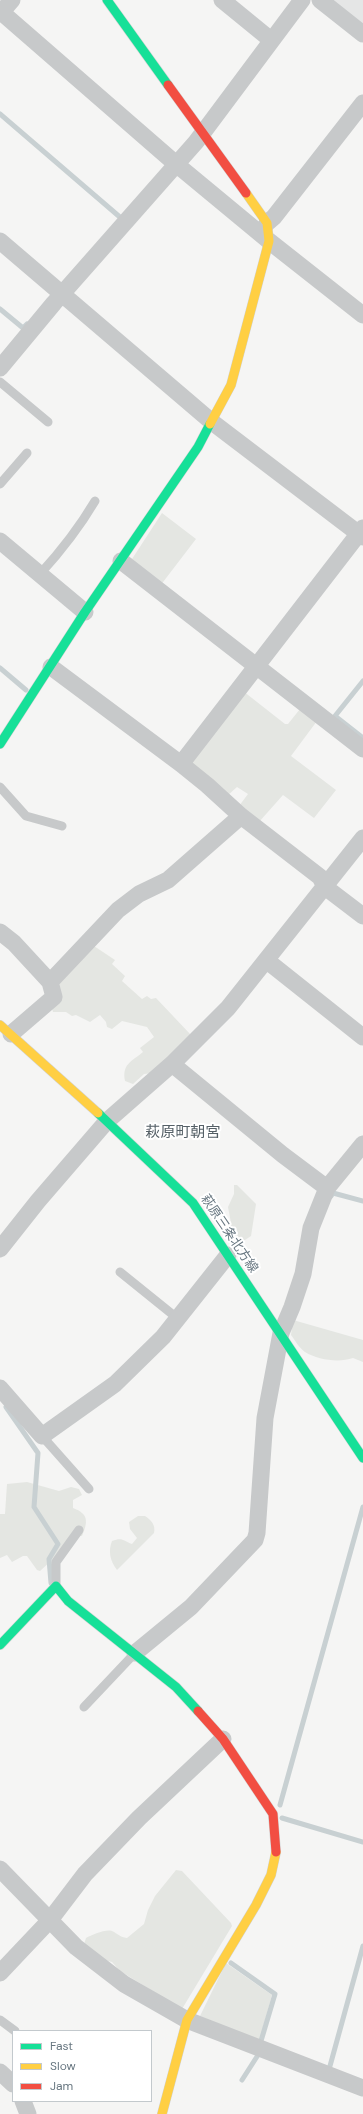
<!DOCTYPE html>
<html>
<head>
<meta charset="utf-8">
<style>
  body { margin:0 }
  #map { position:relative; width:363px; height:2114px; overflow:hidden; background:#f5f5f4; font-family:"DM Sans",sans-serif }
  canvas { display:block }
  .legend { position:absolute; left:12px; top:2030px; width:140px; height:72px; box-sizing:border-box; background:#fff; border:1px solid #c3c9cd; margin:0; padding:5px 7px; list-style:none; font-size:12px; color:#687781 }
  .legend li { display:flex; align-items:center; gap:8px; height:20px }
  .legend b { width:20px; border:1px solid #c3c9cd }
</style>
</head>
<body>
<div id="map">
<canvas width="363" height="2114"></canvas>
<ul class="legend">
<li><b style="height:5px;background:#16e098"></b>Fast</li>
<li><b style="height:5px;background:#ffcf43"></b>Slow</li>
<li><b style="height:5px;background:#f24e42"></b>Jam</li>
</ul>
</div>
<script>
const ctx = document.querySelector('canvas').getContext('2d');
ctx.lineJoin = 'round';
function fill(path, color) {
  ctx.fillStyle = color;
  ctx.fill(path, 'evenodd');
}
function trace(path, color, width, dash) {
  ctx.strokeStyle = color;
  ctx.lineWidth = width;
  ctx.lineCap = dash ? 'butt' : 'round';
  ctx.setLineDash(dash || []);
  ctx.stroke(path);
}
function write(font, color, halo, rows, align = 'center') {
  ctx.font = font + ' "DM Sans","Noto Sans JP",sans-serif';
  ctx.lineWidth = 4;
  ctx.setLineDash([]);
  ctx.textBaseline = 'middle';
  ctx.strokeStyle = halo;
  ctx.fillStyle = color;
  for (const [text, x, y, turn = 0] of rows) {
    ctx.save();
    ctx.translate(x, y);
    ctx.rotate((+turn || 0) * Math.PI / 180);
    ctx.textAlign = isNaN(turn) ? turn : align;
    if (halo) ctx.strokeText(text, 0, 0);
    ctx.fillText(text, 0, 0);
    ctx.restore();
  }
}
fill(new Path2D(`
  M329,0H363V27Z`), '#e5e6e6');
fill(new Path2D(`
  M162,513L196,539L160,586L132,559Z
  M243,691L285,724H288L300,709L317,721L291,756L336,790L314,818L283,795L259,822L239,806L248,794L237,787L227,796L191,765V760Z
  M94,946L115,960L112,964L125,976L122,981L142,999L147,996L151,999L156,998L191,1035L154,1073L144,1074L133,1084L125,1081C122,1064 131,1062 143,1052L140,1048L154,1037L147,1027L122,1021L112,1029L107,1027L106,1022L100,1015L90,1022L76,1015L72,1016L66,1012H53L51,1005L54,982Z
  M234,1185H237L256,1204L251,1236L239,1244H234L225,1235L231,1223L228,1207L234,1194Z
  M293,1320L363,1340V1362L353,1358C339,1363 318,1360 305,1352C299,1348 295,1340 291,1335Z
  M27,1482L59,1491L71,1487L79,1489L82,1495L73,1500V1508C89,1514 88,1522 82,1536L73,1534L52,1560L40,1571L37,1570L27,1556H23L12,1562L7,1555L0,1558V1514H5L7,1484Z
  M138,1516H145C151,1520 156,1525 154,1533L117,1570C110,1561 108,1551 112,1541C123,1537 123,1541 132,1544L137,1538L130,1529L129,1522Z
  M176,1870L182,1871L231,1923L232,1926L182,2009L120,1971L112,1962L104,1960L84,1944L86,1938C92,1935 105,1929 112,1931C118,1934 120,1937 127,1938L144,1924L148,1910L155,1896Z
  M226,1963L272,1995L259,2042L200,2016Z`), '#e4e6e2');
trace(new Path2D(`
  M0,114L121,218
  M0,309L23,328L27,324
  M0,668L26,690
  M363,681L335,716L363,738
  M331,1196L333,1193L363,1201
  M6,1407L38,1453L34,1507L58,1544L49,1559L51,1583
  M280,1805L363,1507
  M282,1818L363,1842
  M231,1963L275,1994L261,2041
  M330,2066L363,1946
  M242,2080L258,2055`), '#c8d0d2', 5);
const fast = new Path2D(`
  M107,0L168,85
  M0,744L85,612L198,447L210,424
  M98,1113L193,1203L363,1458
  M0,1645L56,1586L68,1601L176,1687L198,1711`);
const slow = new Path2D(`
  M210,424L231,385L269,241L267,223L246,193
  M0,1025L98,1113
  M162,2114L187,2020L256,1905L271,1875L276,1852`);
const jam = new Path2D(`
  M168,85L246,193
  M198,1711L223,1739L273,1814L276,1852`);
trace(fast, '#d1d2d2', 10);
trace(slow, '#d1d2d2', 10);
trace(jam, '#d1d2d2', 10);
trace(new Path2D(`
  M0,382L48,422
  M0,484L27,453
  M40,574C61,551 79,528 95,501
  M0,787L26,816L62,826
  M120,1272L177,1318
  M42,1436L89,1489
  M56,1586V1562L79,1530
  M84,1707L135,1653
  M0,2020L15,2031`), '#c7c9ca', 9);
trace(new Path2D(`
  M222,0L271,40
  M320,0L363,34
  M0,11L176,164L269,241L363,315
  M0,14L12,0
  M267,223L274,217L363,103
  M0,241L212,422L363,537
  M0,368L54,303L196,142L302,0
  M0,541L85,612
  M121,561L363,749
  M51,667L181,764L207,785L241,816L320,877L325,887L363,916
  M181,764L363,528
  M0,932L14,943L50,982L54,997L11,1034
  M266,960L363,1037
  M50,982L118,910L139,894L168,880L241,816
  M172,1064L283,1155L327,1188
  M0,1249L38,1201L107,1121L172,1064L228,1008L363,838
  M0,1388L42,1436L115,1384L163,1337L228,1255
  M135,1653L191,1607L255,1540L257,1533L265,1418L281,1333L292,1307L303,1274L311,1228L327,1188L363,1144
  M0,1869L76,1947L124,1984L187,2020L363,2088
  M0,1973L50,1920L85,1874L139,1818L223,1739
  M0,2072L13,2084
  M23,2101L28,2114`), '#c7c9ca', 17);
trace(fast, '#16e098', 9);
trace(slow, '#ffcf43', 9);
trace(jam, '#f24e42', 9);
write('13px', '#687781', '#fff', [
  ["萩原三条北方線",229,1234,56]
]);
write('15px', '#556067', '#fff', [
  ["萩原町朝宮",183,1133]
]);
</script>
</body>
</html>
